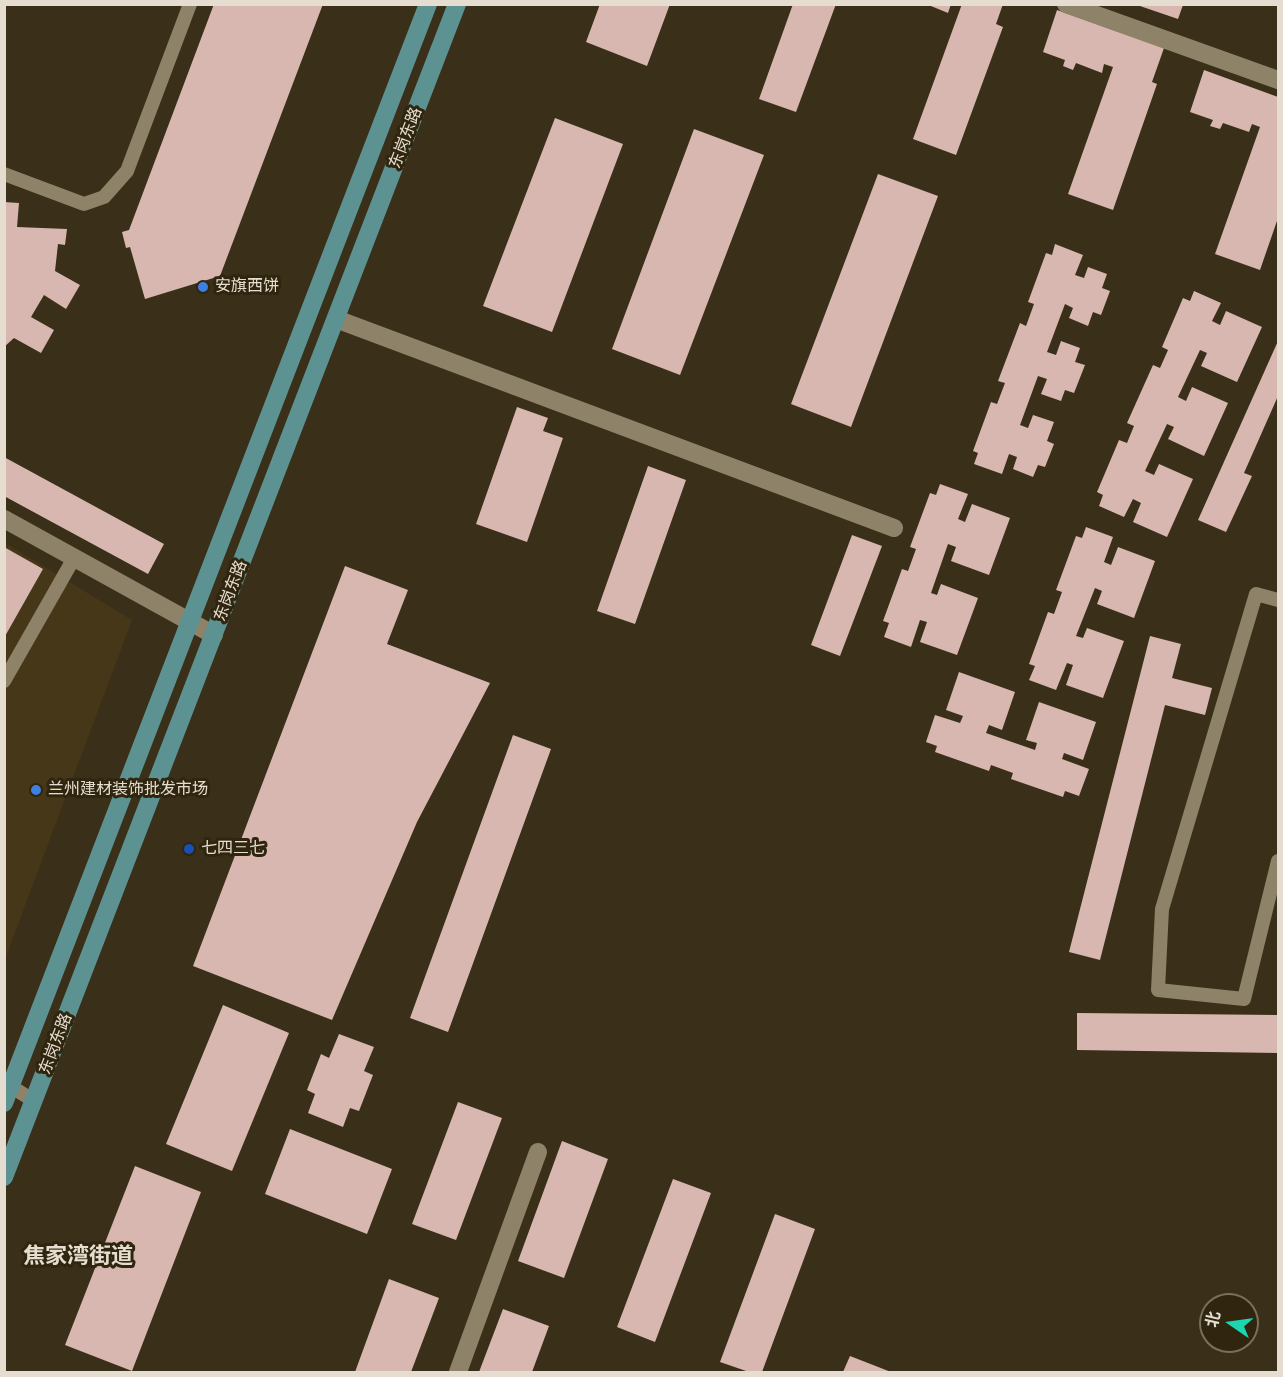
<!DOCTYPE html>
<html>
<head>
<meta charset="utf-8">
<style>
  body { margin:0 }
  #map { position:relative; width:1283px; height:1377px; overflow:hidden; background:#3a2f18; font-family:Helvetica,"Noto Sans SC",sans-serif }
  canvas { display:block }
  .frame { position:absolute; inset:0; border:6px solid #e5ded0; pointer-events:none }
  .north { position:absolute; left:1199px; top:1293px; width:60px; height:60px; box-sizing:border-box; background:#30250e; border:2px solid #786f5c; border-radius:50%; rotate:283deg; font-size:16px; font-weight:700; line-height:24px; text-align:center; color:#e5ded0 }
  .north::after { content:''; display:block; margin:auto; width:21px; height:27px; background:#1cd5b1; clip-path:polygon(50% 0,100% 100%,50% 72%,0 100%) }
</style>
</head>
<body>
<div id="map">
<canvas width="1283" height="1377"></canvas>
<div class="frame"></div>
<div class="north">北</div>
</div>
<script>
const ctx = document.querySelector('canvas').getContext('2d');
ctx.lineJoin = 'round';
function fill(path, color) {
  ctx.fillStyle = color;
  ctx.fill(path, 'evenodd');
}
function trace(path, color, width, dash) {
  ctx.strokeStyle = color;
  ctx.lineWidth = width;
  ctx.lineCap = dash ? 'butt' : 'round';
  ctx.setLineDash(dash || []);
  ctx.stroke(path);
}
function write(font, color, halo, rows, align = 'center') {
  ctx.font = font + ' Helvetica,"Noto Sans SC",sans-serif';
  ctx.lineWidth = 6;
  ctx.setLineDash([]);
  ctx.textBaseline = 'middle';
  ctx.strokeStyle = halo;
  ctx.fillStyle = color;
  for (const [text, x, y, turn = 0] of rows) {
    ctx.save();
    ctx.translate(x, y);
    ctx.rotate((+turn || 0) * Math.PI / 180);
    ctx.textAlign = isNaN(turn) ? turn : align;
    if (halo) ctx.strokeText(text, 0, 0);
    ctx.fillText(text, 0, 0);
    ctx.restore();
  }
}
fill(new Path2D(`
  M5,543L132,620L5,959Z`), '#463719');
fill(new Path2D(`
  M214,4H323L220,276L145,299L130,247L126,248L122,232L129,230Z
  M600,4H670L647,66L586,42Z
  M793,4H836L796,112L759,99Z
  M926,4H951L948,13Z
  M962,4H1003L996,24L1003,27L956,155L913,139Z
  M1137,5H1183L1178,19Z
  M1057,10L1164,48L1152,82L1157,84L1113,210L1068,194L1113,67L1104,64L1102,73L1076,63L1073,70L1063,66L1065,60L1043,52Z
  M1204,70L1278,97V218L1260,270L1215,254L1260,127L1252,124L1249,132L1223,123L1220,129L1210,126L1213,120L1190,112Z
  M555,118L623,144L552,332L483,306Z
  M694,129L764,155L680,375L612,349Z
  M878,174L938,196L851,427L791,404Z
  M4,202L19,203L17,227L67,229L65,245L58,244L55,271L80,285L66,309L44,295L31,317L54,330L41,353L14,338L4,347Z
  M1055,244L1083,255L1075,275L1084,278L1088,267L1107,274L1102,288L1110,291L1101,315L1093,312L1088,326L1069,318L1073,308L1065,304L1047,352L1056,355L1061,341L1080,348L1075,362L1085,365L1074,393L1065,390L1061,401L1041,394L1047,379L1038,376L1020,425L1028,428L1033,415L1054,422L1047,441L1054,444L1045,467L1038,465L1033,477L1013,469L1017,457L1009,454L1002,474L974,464L978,453L973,451L991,402L997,404L1005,383L998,381L1020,323L1026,326L1034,304L1028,302L1046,253L1052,255Z
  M1194,291L1221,303L1212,321L1220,325L1226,311L1262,327L1237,382L1201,366L1207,353L1200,350L1178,397L1186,401L1192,387L1228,403L1204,456L1168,439L1174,427L1167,424L1145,471L1154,475L1159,464L1193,479L1167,537L1133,522L1141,503L1133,499L1124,517L1099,506L1103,495L1097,492L1119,440L1127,443L1134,426L1127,423L1153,365L1160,368L1168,350L1162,347L1183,298L1190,301Z
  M1278,341V396L1244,473L1252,476L1226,532L1198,520Z
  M517,407L548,418L543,431L563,438L527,542L476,524Z
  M4,457L164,544L148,574L4,496Z
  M648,466L686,480L635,624L597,611Z
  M940,484L968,494L958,519L965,522L972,504L1010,518L989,575L951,561L956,547L948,544L931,593L937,595L941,584L978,598L957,655L920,642L927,622L920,620L911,647L884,637L889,623L883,621L902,569L908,571L916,549L910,547L930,493L936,495Z
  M1086,527L1113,537L1104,562L1111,565L1118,547L1155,561L1134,618L1097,604L1102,591L1095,588L1076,636L1083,638L1087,628L1124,641L1103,698L1066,685L1073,665L1067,663L1056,690L1029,680L1035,666L1029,664L1048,612L1054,614L1062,592L1056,590L1076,536L1082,538Z
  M852,535L882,546L840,656L811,645Z
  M4,547L43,569L4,638Z
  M345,566L408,590L387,644L490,683L417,822L332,1020L193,966Z
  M1150,636L1181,644L1172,678L1212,688L1205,715L1165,705L1100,960L1069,952Z
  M959,672L1015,692L1002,730L989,725L986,733L1035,750L1037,743L1026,740L1039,702L1096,722L1083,760L1064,753L1062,759L1089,769L1079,796L1065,791L1063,797L1011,779L1013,773L991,765L989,771L935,752L937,746L926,742L935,715L960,723L963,716L946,710Z
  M513,735L551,749L448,1032L410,1018Z
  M223,1005L289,1033L232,1171L166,1144Z
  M1077,1013L1278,1015V1053L1077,1050Z
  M339,1034L374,1047L364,1071L373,1075L359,1111L350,1108L343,1127L308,1113L315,1094L307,1090L321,1054L329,1058Z
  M458,1102L502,1118L456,1240L412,1224Z
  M290,1129L392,1169L367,1234L265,1194Z
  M562,1141L608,1159L564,1278L518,1261Z
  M135,1166L201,1192L132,1371L65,1345Z
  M673,1179L711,1193L655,1342L617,1327Z
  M775,1214L815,1229L762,1372H749L720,1362Z
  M389,1279L439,1298L411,1372H355Z
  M503,1309L549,1326L532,1372H479Z
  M850,1356L891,1372H843Z`), '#d9b7b1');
trace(new Path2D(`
  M4,174L84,204L104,197L127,171L190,4
  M1278,600L1256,594L1162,909L1158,990L1244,999L1278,861
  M4,681L74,558
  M4,1082L34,1101`), '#8e8268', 14);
trace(new Path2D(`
  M1066,4L1278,80
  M336,319L894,528
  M4,519L214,635
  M458,1372L538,1152`), '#8e8268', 18);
trace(new Path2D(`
  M4,1103L428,4
  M4,1177L457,4`), '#5d9293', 18);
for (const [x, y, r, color] of [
  [203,287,6,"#3f7fe0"],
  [36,790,6,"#3f7fe0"],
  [189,849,6,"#1a4fb4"]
]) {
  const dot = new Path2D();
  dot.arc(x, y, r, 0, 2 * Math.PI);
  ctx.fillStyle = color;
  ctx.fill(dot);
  trace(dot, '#30250e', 2);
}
write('16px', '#e5ded0', '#30250e', [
  ["东岗东路",406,138,-69],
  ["东岗东路",231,591,-69],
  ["东岗东路",56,1044,-69]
]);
write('16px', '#e5ded0', '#30250e', [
  ["安旗西饼",215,287],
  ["兰州建材装饰批发市场",48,790],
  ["七四三七",201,849]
], 'left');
write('bold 22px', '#e5ded0', '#30250e', [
  ["焦家湾街道",78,1257]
]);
</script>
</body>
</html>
